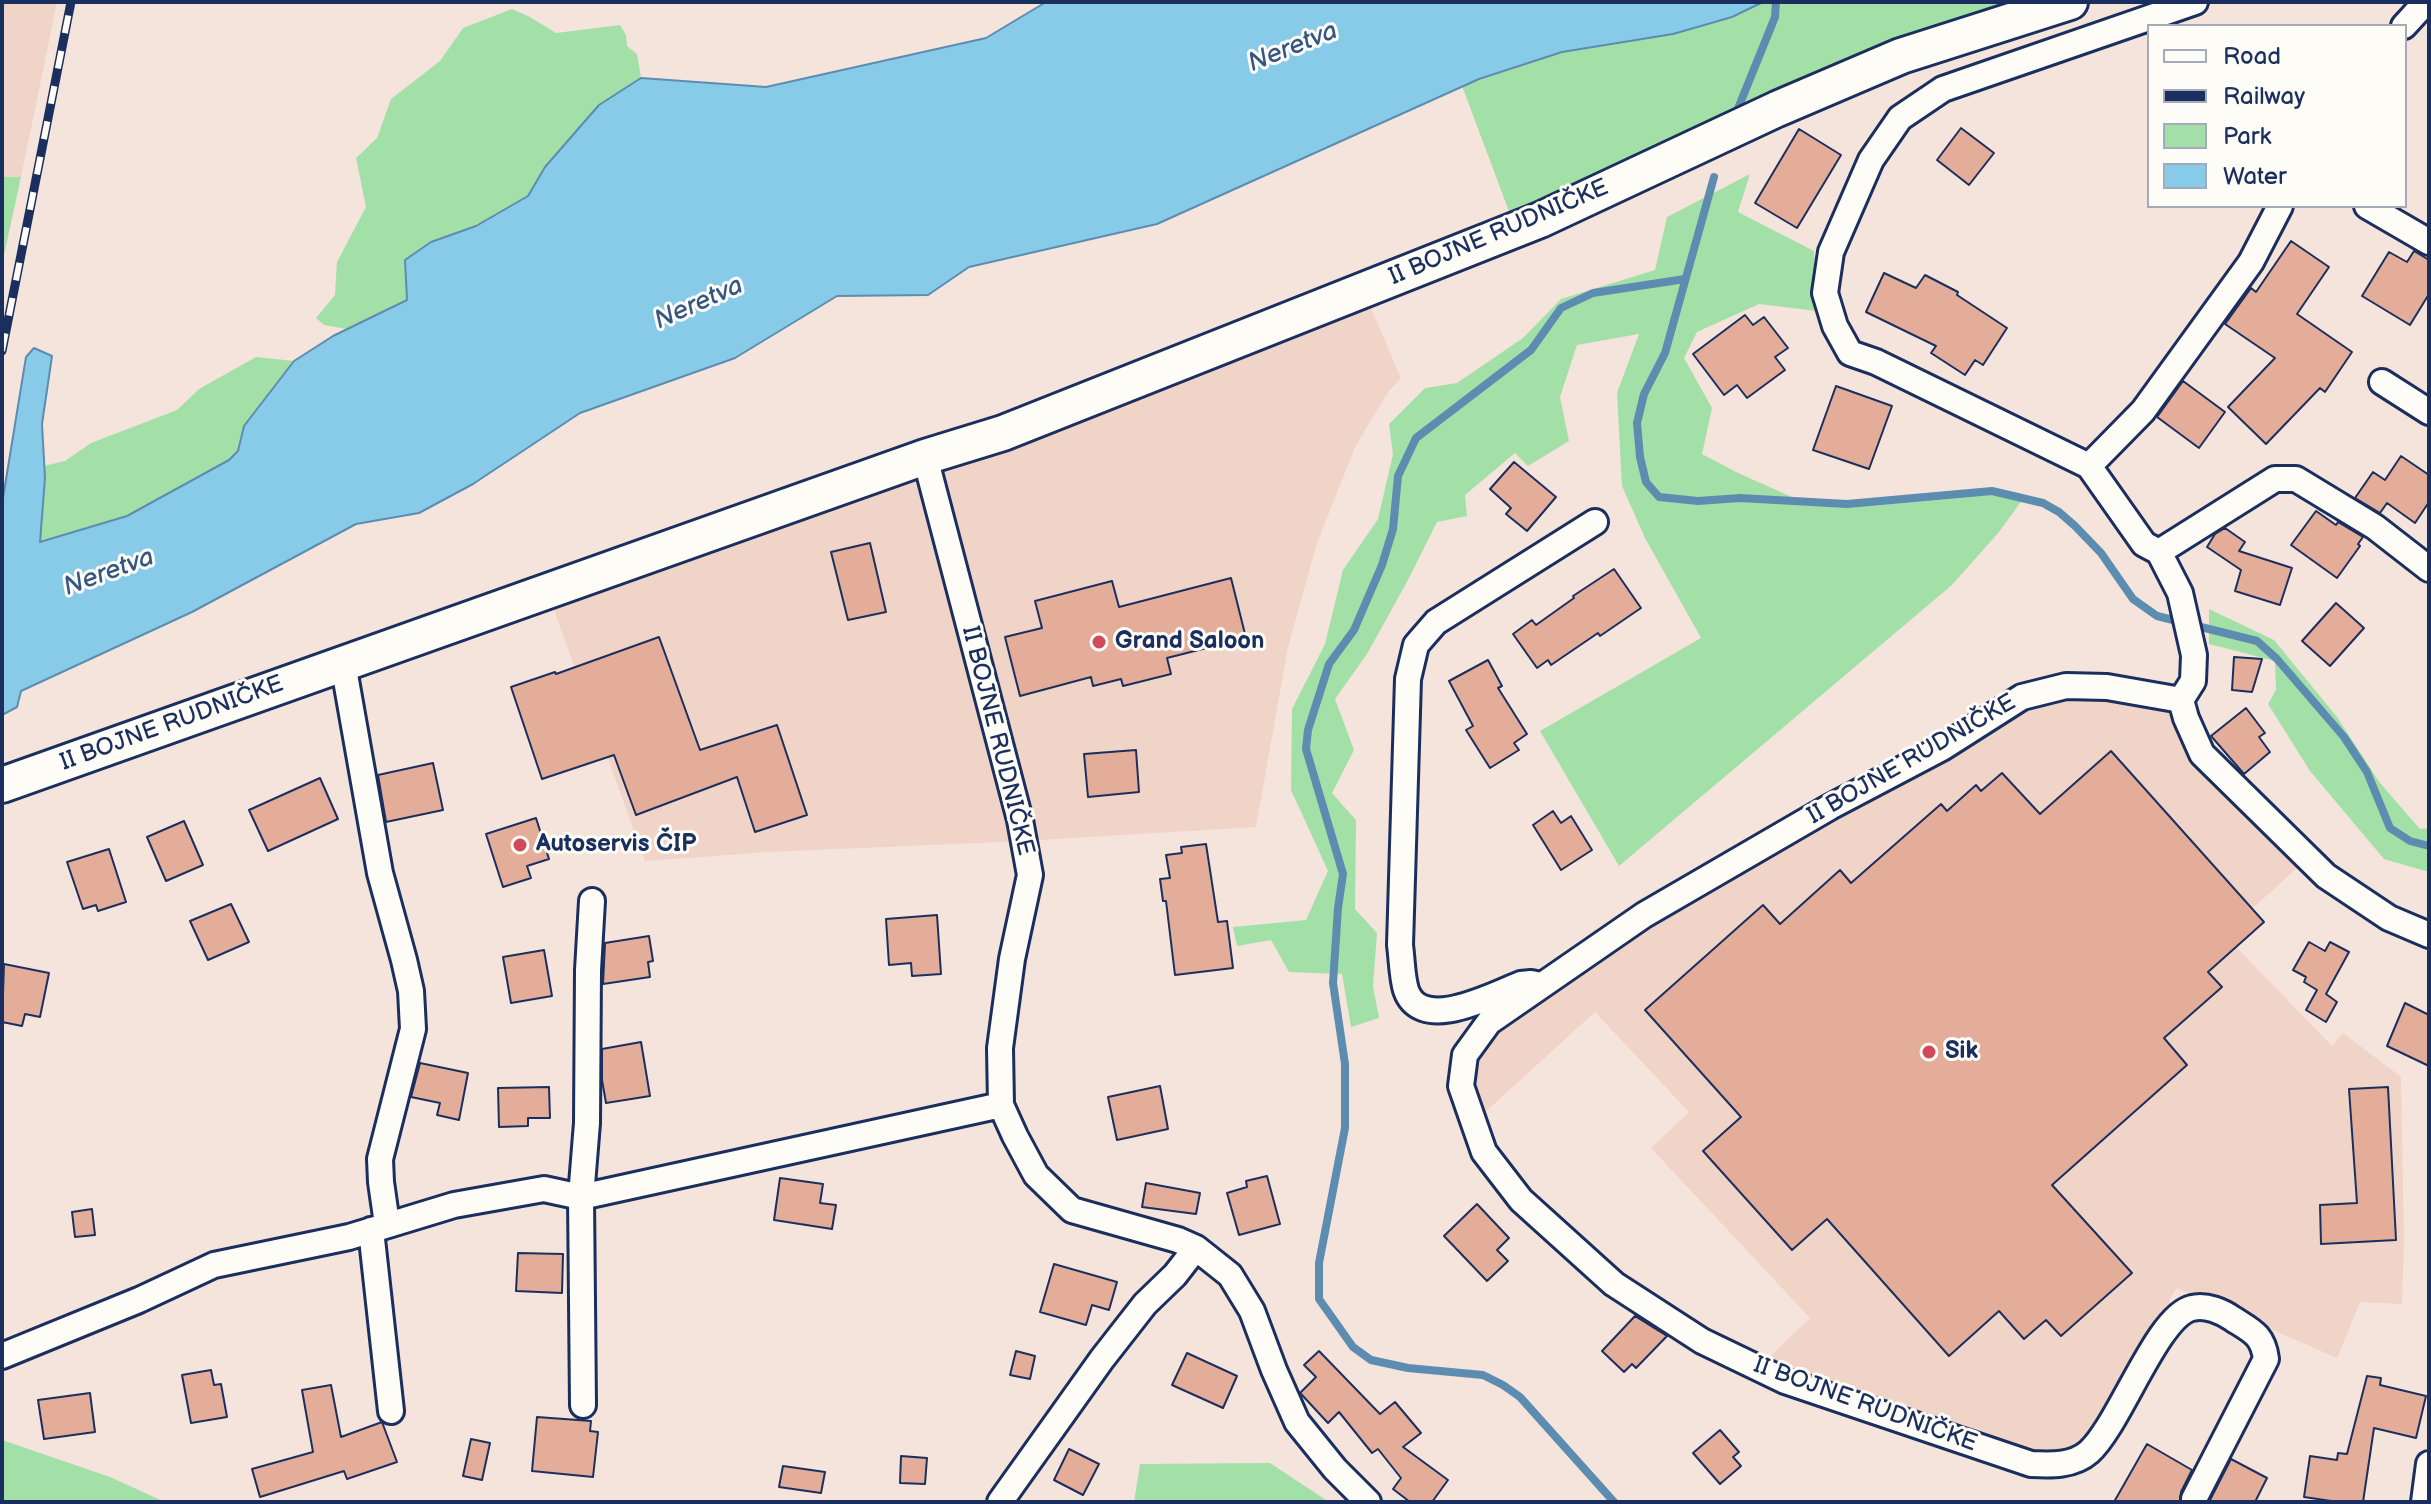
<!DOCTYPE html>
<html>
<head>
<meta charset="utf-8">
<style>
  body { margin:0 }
  #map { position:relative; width:2431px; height:1504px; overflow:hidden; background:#f5e4db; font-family:"Balsamiq Sans",sans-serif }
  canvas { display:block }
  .frame { position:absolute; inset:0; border:4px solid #1b2f5e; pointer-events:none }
  .legend { position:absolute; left:2147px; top:24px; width:260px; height:184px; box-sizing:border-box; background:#fdfcf7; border:2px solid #a3aaba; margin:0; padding:10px 14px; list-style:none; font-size:24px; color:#1b2f5e }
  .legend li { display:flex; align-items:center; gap:16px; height:40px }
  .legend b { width:40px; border:2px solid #a3aaba }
</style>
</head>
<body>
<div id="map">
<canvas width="2431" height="1504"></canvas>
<div class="frame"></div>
<ul class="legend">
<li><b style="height:10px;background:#fdfcf7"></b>Road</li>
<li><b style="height:10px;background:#1b2f5e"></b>Railway</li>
<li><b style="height:22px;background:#a3e0a8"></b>Park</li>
<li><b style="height:22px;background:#88cbe9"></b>Water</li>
</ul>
</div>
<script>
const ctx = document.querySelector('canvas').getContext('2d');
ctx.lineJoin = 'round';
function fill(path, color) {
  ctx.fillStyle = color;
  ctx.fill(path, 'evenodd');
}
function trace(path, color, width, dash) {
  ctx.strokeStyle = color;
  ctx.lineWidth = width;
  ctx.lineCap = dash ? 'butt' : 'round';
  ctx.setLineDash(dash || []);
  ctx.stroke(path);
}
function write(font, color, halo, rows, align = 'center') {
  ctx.font = font + ' "Balsamiq Sans",sans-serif';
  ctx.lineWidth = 6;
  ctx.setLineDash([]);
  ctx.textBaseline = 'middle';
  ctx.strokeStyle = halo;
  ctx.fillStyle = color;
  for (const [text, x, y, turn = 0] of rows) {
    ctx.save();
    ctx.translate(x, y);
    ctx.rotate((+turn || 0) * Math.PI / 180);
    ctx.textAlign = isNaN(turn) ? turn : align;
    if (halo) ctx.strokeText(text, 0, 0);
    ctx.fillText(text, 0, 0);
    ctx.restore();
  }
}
fill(new Path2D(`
  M2,2H57L21,177H2Z
  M1363,290L1401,378L1388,392L1356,445L1317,543L1288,647L1256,827L1023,841L768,852L645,861L547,591Z
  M2145,693L2186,718L2308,858L2252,909L2264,922L2236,947L2332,1046L2343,1033L2401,1077L2404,1242L2402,1304L2360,1302L2337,1358L2177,1288L2169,1300L2177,1317L2103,1435L2051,1465L1763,1363L1810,1318L1651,1148L1689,1112L1595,1012L1473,1123L1465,1055L1489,1022L2022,697Z`), '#f0d4c7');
fill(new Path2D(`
  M1763,2H2070L1516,230L1462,86L1562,52L1673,34L1732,17Z
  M512,9L530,17L556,33L620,25L626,35L627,46L637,54L641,78L599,105L545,167L528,196L476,226L431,242L407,300L347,329L324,325L316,318L335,295L337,262L366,207L356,158L377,138L391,99L440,61L463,28Z
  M1750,174L1738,212L1814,251L1817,311L1759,304L1697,332L1684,358L1712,408L1702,454L1736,472L1803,502L1847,504L1992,491L2023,499L1999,532L1952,585L1619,866L1540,731L1701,638L1645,538L1622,486L1617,393L1639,334L1577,345L1560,397L1569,441L1528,466L1515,453L1465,495L1467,516L1437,522L1408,580L1367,654L1335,699L1354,750L1332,793L1356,820L1355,909L1377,933L1373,986L1379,1018L1351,1027L1342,974L1289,972L1271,940L1237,946L1233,927L1306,920L1328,871L1291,790L1292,709L1325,644L1343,570L1378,519L1393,454L1389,424L1425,388L1457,383L1523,338L1561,299L1655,270L1667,217Z
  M2,177H21L2,264Z
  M256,357L294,361L244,426L238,451L229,460L127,516L39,543L44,466L65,461L91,443L177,410L199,389Z
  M2209,609L2274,640L2337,717L2380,783L2420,829L2429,828V872L2384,859L2310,771L2268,704L2276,690L2275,661L2209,644Z
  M2,1440L110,1477L165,1502H2Z
  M1270,1463L1329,1502H1134L1140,1464Z`), '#a3e0a8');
const water = new Path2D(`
  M1046,2H1763L1732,17L1673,34L1562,52L1479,79L1157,224L969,267L928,295L837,296L735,358L580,413L473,484L419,513L356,524L192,612L21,691L17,707L2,715V504L26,357L34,348L52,356L42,424L45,478L40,542L127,516L229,460L238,451L244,426L294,361L333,336L407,300L405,260L431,242L476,226L528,196L545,167L599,105L641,78L766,87L986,38Z`);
fill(water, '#88cbe9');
trace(water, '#5c8db1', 2);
trace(new Path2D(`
  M1737,111L1775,17L1776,2
  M1714,177L1665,353L1644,394L1637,423L1640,457L1646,482L1659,497L1698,501L1740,498L1847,504L1992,491L2043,503L2059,512L2075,526L2101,553L2133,599L2157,616L2257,641L2277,659L2344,737L2367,772L2390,828L2410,841L2429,846
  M1614,1502L1520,1397L1503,1385L1483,1375L1408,1368L1371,1360L1353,1347L1319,1299V1263L1345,1128V1064L1333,983L1338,908L1343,874L1306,749L1308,730L1329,664L1354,630L1382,565L1393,529L1398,476L1416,438L1531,350L1561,308L1593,293L1685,279`), '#5c8db1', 8);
const building = new Path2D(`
  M1961,128L1994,153L1969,185L1937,160Z
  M1799,129L1841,155L1797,228L1755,203Z
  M2291,241L2329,267L2297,314L2352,352L2325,392L2320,388L2266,444L2228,407L2275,358L2225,324L2251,288L2256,292Z
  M2414,251L2429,260V294L2410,325L2362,296L2389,252L2407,262Z
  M1884,273L1916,288L1925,275L1958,292L1957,295L2007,328L1983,365L1975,360L1965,375L1931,353L1936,346L1866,312Z
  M1745,315L1753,325L1764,317L1788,348L1775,357L1785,370L1747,398L1737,385L1724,395L1693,354Z
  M2183,381L2225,412L2199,448L2157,417Z
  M1836,386L1892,406L1869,469L1813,450Z
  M2401,456L2429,475V502L2415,523L2387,503L2380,513L2355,498L2373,472L2385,480Z
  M1514,462L1556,497L1527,531L1506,514L1511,508L1490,489Z
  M2316,511L2336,525L2338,522L2363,537L2358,544L2360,546L2337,578L2291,545Z
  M2225,528L2245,542L2239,551L2292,568L2280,605L2235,591L2241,570L2207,547L2215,534Z
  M870,543L886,612L848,620L831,552Z
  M1614,569L1641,608L1600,636L1598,633L1551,665L1548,660L1537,668L1513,634L1532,620L1536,625L1574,598L1573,596Z
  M1231,578L1246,638L1167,658L1171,674L1123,686L1121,679L1093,686L1091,677L1020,696L1005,637L1042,628L1035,601L1112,581L1119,607Z
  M2336,603L2364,628L2330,666L2302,641Z
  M659,637L700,750L777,725L807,815L755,832L737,777L636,815L614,755L542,779L511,687L555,672L556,674Z
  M2234,657L2262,659L2252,692L2232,690Z
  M1488,660L1502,686L1498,688L1527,734L1514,743L1519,750L1490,768L1466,730L1473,726L1449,681Z
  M2246,708L2265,733L2259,737L2270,752L2244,774L2211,736Z
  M1136,750L1139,792L1088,797L1084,754Z
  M2111,751L2264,922L2208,972L2222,987L2164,1038L2187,1065L2052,1185L2132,1273L2061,1336L2046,1320L2024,1339L1999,1311L1949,1356L1827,1219L1792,1250L1703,1151L1741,1117L1645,1010L1763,905L1780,924L1840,870L1851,883L1941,804L1947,811L1976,785L1981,791L2002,773L2040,814Z
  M433,763L443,810L386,822L378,775Z
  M320,778L338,819L268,851L249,810Z
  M1553,811L1561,823L1571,816L1592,850L1561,870L1533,825Z
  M536,818L549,859L527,866L531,878L503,887L486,834Z
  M184,821L203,865L166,881L147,837Z
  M1206,844L1218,922L1227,921L1233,968L1175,975L1166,901H1163L1160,879L1170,878L1166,855L1182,853L1181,847Z
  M109,849L126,902L98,911L96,905L83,909L67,862Z
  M231,904L249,942L208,960L190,921Z
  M937,915L941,974L912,976L911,963L889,965L886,919Z
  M649,936L653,961L648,962L650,977L603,984L605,943Z
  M2309,942L2325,951L2330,942L2349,952L2326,994L2337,1002L2326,1022L2306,1010L2317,990L2304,982L2306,977L2293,970Z
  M544,950L552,996L511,1003L503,957Z
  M4,964L49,973L40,1017L25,1014L22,1026L2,1022Z
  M2405,1003L2429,1015V1066L2387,1046Z
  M641,1042L650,1096L606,1103L602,1080V1049Z
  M420,1063L468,1073L459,1120L437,1115L440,1103L411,1097Z
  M1160,1086L1168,1129L1117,1140L1108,1097Z
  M549,1087L550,1118H528V1126L499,1127L498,1088Z
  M2388,1087L2396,1240L2321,1244L2320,1205L2357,1203L2349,1089Z
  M1267,1176L1280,1224L1239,1235L1227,1193L1247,1187L1246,1181Z
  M780,1178L823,1184L820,1203L836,1205L832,1229L774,1220Z
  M1146,1183L1200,1193L1196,1214L1142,1207Z
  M1477,1204L1509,1238L1497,1250L1508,1261L1487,1281L1444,1236Z
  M92,1209L95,1235L75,1237L72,1212Z
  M518,1253L563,1254L562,1293L516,1291Z
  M1054,1264L1117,1282L1109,1310L1092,1305L1086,1325L1040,1312Z
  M1635,1316L1667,1336L1636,1368L1632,1364L1624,1372L1602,1351Z
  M1016,1351L1035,1356L1030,1379L1010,1375Z
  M1319,1351L1380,1414L1395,1402L1421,1433L1403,1447L1448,1480L1432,1502H1410L1393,1489L1401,1478L1378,1449L1372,1453L1339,1412L1328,1423L1302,1395L1300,1393L1316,1377L1304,1365Z
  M1187,1353L1237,1376L1223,1408L1172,1385Z
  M211,1370L214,1385L221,1384L227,1417L191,1423L182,1375Z
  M2367,1376L2381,1378L2380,1385L2426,1396L2416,1438L2374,1428L2363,1502H2338L2304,1497L2310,1456L2337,1460L2338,1453L2347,1454Z
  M331,1385L341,1437L382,1422L397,1462L347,1479L344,1471L260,1497L252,1469L313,1452L302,1390Z
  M90,1393L95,1432L44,1439L38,1400Z
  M537,1417L591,1421L590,1431L598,1432L593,1477L532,1471Z
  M1720,1430L1739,1452L1733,1457L1741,1466L1720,1484L1693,1453Z
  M471,1439L490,1443L482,1480L463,1476Z
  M2147,1444L2192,1470L2181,1492L2180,1502H2114Z
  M1069,1449L1099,1464L1083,1495L1054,1480Z
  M901,1456L927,1458L925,1484L900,1483Z
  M2231,1459L2267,1478L2255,1502H2209Z
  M783,1466L825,1472L821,1493L779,1487Z`);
fill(building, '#e3ad99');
trace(building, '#1b2f5e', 2);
const street = new Path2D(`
  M2195,2L1943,89L1900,118L1871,160L1831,252L1825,293L1835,326L1850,353L1876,362L2089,466L2144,544L2159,552L2180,593L2194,655L2193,681L2181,700L2186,718L2202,754L2326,876L2389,918L2429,935
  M2404,26L2426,2
  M2367,206L2429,242
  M2382,382L2429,412
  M925,457L1020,820L1030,875L1012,959L1000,1048L1001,1105L1015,1136L1036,1175L1072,1210L1178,1240L1196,1248L1230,1275L1252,1311L1274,1370L1297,1422L1335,1469L1368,1502
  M2089,466L2143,411L2251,262L2280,206
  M2159,552L2275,479H2296L2375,527L2429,569
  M343,663L380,873L404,960L411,991L413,1029L380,1159L381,1182L387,1224
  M2181,700L2107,687L2066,686L2022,697L1942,748L1830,807L1644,915L1489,1022L1465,1055L1461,1086L1484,1152L1521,1200L1614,1284L1702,1341L1785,1381L2031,1464C2051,1465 2073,1466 2089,1452C2120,1424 2157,1316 2192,1308C2206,1304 2223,1312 2233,1319C2252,1331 2263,1335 2266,1359L2194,1499
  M1541,985L1531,983L1521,984C1493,995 1421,1034 1406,990C1402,977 1402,960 1400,945L1408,679L1416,645L1436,622L1595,522
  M371,1230L391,1411
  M2,1356L139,1300L214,1265L349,1237L454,1205L544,1189L581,1197L1001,1105
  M583,1405L581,1197L587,1123L588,970L592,901
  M1000,1502L1102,1359L1145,1304L1175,1275L1196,1248
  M2424,1502L2429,1464`);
const secondary = new Path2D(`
  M2,785L925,457L1003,433L1540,220L1777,109L1901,56L2070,2`);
trace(street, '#1b2f5e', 30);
trace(secondary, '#1b2f5e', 40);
trace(street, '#fdfcf7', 24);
trace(secondary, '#fdfcf7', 34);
const rail = new Path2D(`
  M2,351L71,2`);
trace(rail, '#1b2f5e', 9);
trace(rail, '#fdfcf7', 6, [18]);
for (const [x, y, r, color] of [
  [1099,642,8,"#d1495b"],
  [520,845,8,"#d1495b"],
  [1929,1052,8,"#d1495b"]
]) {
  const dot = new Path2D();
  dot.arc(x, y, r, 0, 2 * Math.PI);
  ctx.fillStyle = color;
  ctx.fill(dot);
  trace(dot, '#fdfcf7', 3);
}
write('24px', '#1b2f5e', '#fdfcf7', [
  ["II BOJNE RUDNIČKE",1499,233,-23],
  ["II BOJNE RUDNIČKE",172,724,-20],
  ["II BOJNE RUDNIČKE",997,741,76],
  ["II BOJNE RUDNIČKE",1912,760,-30],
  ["II BOJNE RUDNIČKE",1865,1405,20]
]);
write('bold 24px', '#1b2f5e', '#fdfcf7', [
  ["Grand Saloon",1115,642],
  ["Autoservis ČIP",536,845],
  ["Sik",1945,1052]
], 'left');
write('italic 26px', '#365681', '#fdfcf7', [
  ["Neretva",1293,48,-22],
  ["Neretva",699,304,-24],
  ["Neretva",109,573,-20]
]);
</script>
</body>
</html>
